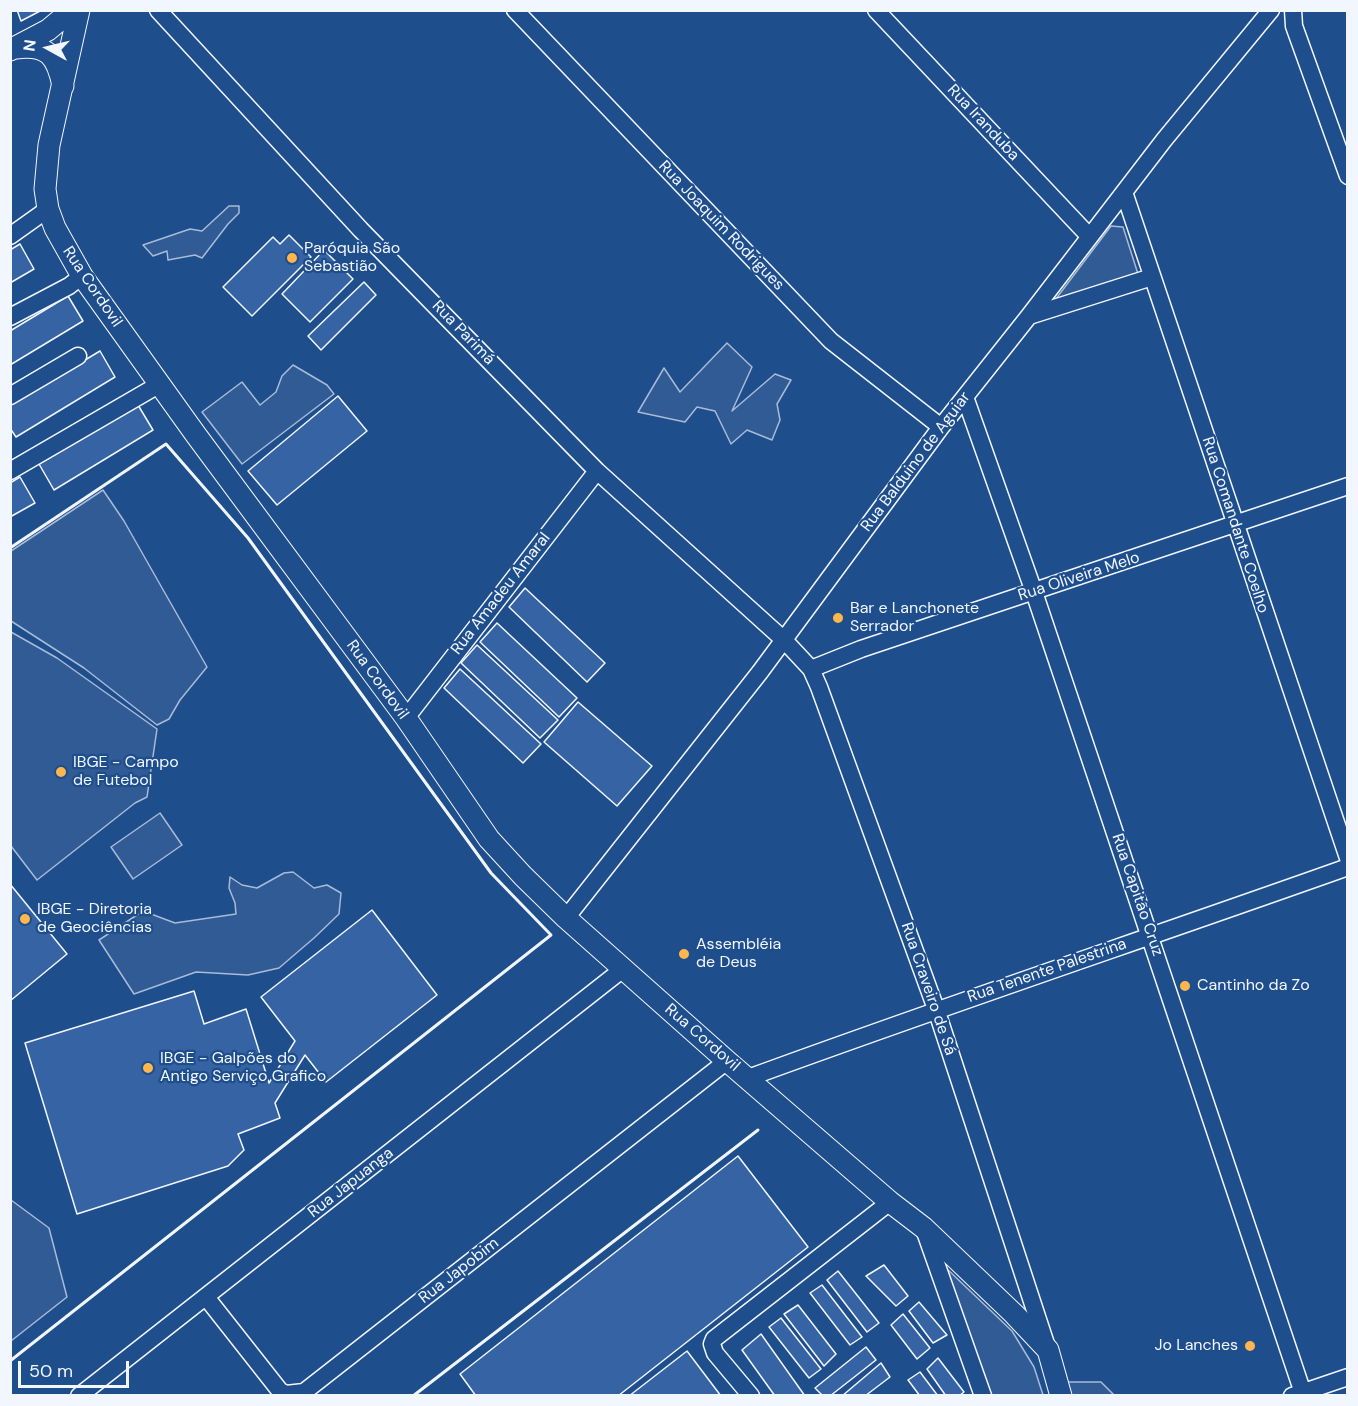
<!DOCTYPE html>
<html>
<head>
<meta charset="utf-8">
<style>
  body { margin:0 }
  #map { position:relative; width:1358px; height:1406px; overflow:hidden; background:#1f4e8c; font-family:"DM Sans",sans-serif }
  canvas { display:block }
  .frame { position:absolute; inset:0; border:12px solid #f2f6ff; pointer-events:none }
  .north { position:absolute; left:18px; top:18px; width:60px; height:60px; -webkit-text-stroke:4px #1f4e8c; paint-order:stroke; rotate:278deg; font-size:16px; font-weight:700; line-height:24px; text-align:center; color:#f2f6ff }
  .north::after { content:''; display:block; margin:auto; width:21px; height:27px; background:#f2f6ff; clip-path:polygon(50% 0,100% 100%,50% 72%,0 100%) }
  .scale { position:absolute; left:18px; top:1361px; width:111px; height:27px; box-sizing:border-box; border:3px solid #f2f6ff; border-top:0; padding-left:8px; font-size:18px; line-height:21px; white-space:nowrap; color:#f2f6ff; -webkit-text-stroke:4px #1f4e8c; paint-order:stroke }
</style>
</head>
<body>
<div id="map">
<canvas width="1358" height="1406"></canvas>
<div class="frame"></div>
<div class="north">N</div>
<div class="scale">50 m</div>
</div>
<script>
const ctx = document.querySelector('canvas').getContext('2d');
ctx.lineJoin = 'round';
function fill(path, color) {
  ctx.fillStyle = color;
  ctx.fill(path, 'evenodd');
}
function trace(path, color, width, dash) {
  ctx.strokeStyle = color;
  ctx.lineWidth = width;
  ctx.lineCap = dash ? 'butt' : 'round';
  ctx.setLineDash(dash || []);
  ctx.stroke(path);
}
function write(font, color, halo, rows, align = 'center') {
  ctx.font = font + ' "DM Sans",sans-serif';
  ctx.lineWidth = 4.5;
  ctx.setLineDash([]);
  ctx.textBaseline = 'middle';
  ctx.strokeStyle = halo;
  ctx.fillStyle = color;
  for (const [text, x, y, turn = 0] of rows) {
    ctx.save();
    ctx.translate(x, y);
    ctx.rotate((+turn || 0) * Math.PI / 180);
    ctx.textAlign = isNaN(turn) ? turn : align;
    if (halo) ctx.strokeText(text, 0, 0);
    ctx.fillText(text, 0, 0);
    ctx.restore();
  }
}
const built = new Path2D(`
  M229,206H239V213L228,224L202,258L195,255L168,260L167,251L153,256L143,245L190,229L202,231Z
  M1111,226L1123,227L1138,274L1052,304Z
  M727,343L752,367L732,411L775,374L791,380L777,404L780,420L772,440L747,430L731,444L715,411L697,407L685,422L638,412L664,368L680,392Z
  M293,365L327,385L334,394L242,464L202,412L242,382L260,405L276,392L282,376Z
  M103,490L124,521L207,667L180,700L169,719L157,725L84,668L11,621V551Z
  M11,632L57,658L157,729L147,797L135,803L37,880L11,846Z
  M160,813L182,845L133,879L111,847Z
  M293,872L314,888L327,885L341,893L339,914L314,938L279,968L248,975L196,972L134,994L99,940L143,911L175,923L236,914L235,903L229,888L230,877L242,885L257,888L284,873Z
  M11,1200L49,1228L67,1297L11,1341Z
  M946,1268L1012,1331L1034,1367L1043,1395H990Z
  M1062,1382H1101L1114,1395H1066Z`);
fill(built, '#305b95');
trace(built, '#a8bbd7', 1.5);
const building = new Path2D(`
  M17,10H42L21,21Z
  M289,235L311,257L252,316L223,287L273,237L280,244Z
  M20,244L34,269L10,283V250Z
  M324,250L353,279L310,322L282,294Z
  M364,282L376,295L321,350L308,336Z
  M68,296L83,321L10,365V331Z
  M100,351L115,377L16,437L10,428V405Z
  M338,396L367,431L277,505L248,471Z
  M138,405L153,430L54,490L39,464Z
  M20,477L35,503L10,517V483Z
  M525,588L605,663L587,682L509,607Z
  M497,623L577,698L559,717L480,642Z
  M477,645L558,720L540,738L461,663Z
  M460,669L541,744L523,763L444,688Z
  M578,702L652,766L617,806L544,742Z
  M10,884L67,954L10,1001Z
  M372,910L437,995L326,1082L305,1055L275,1103L280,1118L238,1134L244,1150L228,1166L77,1214L25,1043L194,991L204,1024L246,1009L269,1083L295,1041L261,997Z
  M738,1156L808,1247L618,1396H476L460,1374Z
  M884,1265L908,1296L896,1306L866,1276Z
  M838,1271L879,1323L867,1332L827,1280Z
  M822,1285L862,1337L850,1345L810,1293Z
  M919,1302L947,1335L933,1343L909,1311Z
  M798,1305L836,1354L824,1366L784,1314Z
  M903,1314L930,1348L917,1359L891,1325Z
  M781,1318L821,1369L809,1378L769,1327Z
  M761,1334L805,1396H775L742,1350Z
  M866,1347L876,1360L830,1396H823L815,1388Z
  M687,1351L721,1396H629Z
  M938,1358L964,1392L959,1396H946L927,1369Z
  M881,1363L890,1377L865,1396H842Z
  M920,1372L938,1396H920L908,1380Z`);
fill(building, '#3563a3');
trace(building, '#f2f6ff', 1.5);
const minor = new Path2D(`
  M158,10L361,230L597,471L784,640L811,669L819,687L936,1009L1047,1347
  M515,10L831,341L941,427
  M876,10L1089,236
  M1293,10L1294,26L1348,176
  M1124,192L1348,858
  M10,236L48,209
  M1029,316L1152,277
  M10,317L69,286L82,276
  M10,396L78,356
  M965,397L1034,592L1304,1396
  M10,471L160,384
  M811,669L861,649L1348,486
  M406,718L597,471
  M566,918L760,672L941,427L1029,316L1164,140L1271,10
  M748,1078C947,1005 1148,938 1348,867
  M924,1229L983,1396
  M206,1297L280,1391L286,1394L304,1392L727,1061
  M79,1396L623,969
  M751,1396L715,1353L712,1344L714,1339L890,1202
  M1292,1396L1348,1377`);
const major = new Path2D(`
  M79,10L49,145L45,189L48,209L55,228L82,276L196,435L406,718L489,839L523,876L566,918L727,1061L890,1202L924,1228L1014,1314L1048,1350L1061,1396
  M16,48C48,44 57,56 63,86
  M10,50L48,30L72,10`);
trace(minor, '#f2f6ff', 19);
trace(major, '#f2f6ff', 23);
trace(minor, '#1f4e8c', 16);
trace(major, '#1f4e8c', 21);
trace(new Path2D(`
  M10,548L166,444L248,538L491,873L551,935L10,1361
  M413,1396L758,1130`), '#f2f6ff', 3);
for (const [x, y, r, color] of [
  [292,258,6,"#ffb74d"],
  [838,618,6,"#ffb74d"],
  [61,772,6,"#ffb74d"],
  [25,919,6,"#ffb74d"],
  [684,954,6,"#ffb74d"],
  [1185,986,6,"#ffb74d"],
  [148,1068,6,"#ffb74d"],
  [1250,1346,6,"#ffb74d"]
]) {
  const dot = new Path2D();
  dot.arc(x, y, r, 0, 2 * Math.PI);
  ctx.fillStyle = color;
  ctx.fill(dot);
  trace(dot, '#1f4e8c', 2);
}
write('16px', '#f2f6ff', '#1f4e8c', [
  ["Rua Iranduba",983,123,47],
  ["Rua Joaquim Rodrigues",721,226,46],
  ["Rua Cordovil",92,287,56],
  ["Rua Parimá",463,333,46],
  ["Rua Balduino de Aguiar",916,462,-53],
  ["Rua Comandante Coelho",1235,525,72],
  ["Rua Oliveira Melo",1079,577,-18],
  ["Rua Amadeu Amaral",501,594,-52],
  ["Rua Cordovil",377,680,54],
  ["Rua Capitão Cruz",1137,895,71],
  ["Rua Tenente Palestrina",1047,971,-19],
  ["Rua Craveiro de Sá",928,989,71],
  ["Rua Cordovil",702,1038,41],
  ["Rua Japuanga",351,1183,-38],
  ["Rua Japobim",459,1271,-38]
]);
write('16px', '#f2f6ff', '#1f4e8c', [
  ["Paróquia São",304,249],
  ["Sebastião",304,267],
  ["Bar e Lanchonete",850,609],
  ["Serrador",850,627],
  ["IBGE - Campo",73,763],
  ["de Futebol",73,781],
  ["IBGE - Diretoria",37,910],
  ["de Geociências",37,928],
  ["Assembléia",696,945],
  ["de Deus",696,963],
  ["Cantinho da Zo",1197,986],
  ["IBGE - Galpões do",160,1059],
  ["Antigo Serviço Grafico",160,1077],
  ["Jo Lanches",1238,1346,"right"]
], 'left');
</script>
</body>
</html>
